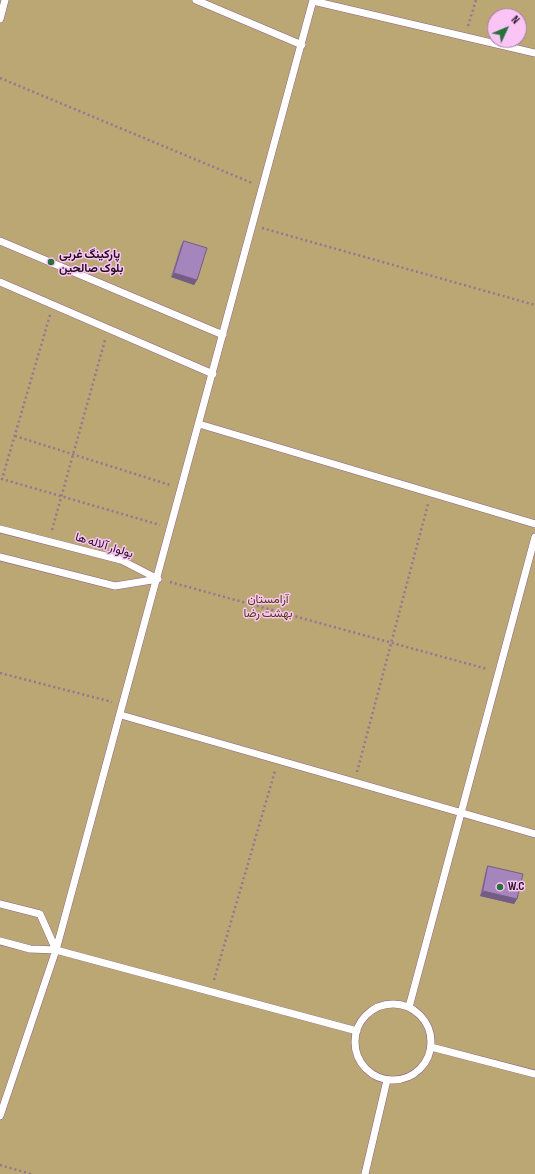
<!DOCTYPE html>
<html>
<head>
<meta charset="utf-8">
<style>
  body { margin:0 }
  #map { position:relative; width:535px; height:1174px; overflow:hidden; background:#edb7e6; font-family:"Sofia Sans Condensed",sans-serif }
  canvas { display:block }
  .north { position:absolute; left:487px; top:8px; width:40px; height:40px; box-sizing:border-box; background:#fac4f4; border:1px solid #a47ca0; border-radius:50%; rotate:46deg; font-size:11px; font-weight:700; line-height:16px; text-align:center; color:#220f21 }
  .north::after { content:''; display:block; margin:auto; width:14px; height:18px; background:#27703d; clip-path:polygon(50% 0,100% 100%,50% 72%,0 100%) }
</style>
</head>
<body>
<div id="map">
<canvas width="535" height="1174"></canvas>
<div class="north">N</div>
</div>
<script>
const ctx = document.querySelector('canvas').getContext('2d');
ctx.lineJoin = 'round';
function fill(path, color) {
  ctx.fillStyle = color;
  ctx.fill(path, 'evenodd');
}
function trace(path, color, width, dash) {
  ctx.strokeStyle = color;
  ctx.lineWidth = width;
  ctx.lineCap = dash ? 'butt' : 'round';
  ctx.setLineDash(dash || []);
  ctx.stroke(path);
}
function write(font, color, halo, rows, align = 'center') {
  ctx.font = font + ' "Sofia Sans Condensed",Vazirmatn,sans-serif';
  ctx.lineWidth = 3;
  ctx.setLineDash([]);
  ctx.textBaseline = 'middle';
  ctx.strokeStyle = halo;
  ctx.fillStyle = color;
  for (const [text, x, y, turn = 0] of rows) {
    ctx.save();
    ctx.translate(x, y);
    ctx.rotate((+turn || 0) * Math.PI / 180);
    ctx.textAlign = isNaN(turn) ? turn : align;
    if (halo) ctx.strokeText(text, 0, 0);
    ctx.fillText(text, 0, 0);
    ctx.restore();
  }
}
fill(new Path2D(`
  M0,0H535V1174H0ZM495,16H519V40H495Z`), '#baa773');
const lane = new Path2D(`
  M196,0L302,45
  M313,1L535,53
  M0,19L5,0
  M0,241L223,335
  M0,282L213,374
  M199,424L535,524
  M0,529L121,560L158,579
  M0,557L115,586L158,579
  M121,715L535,834
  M0,904L40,914L56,950
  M0,941L30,949L56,950L357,1031
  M355 1042a38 38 0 1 1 76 0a38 38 0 1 1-76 0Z
  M409,1007L535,537
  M431,1047L535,1074
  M0,1116L56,950L313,0
  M365,1174L387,1080`);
trace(lane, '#92618d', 8);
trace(new Path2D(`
  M468,26L476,0
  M0,78L252,183
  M262,228L535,305
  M50,315L2,479L160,525
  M15,436L170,485
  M52,530L105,340
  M170,582L487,669
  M0,673L112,702
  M357,772L428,504
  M214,980L275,771
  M0,1165L31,1174`), '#9a7295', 2.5, [2, 3]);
trace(lane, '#fff', 7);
fill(new Path2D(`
  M184,241L197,280L194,285L171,277L181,245Z
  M488,866L517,899L514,904L480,896L486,870Z`), '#8e72a2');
fill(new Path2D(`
  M174,273L197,280L194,285L171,277Z
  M483,891L517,899L514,904L480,896Z`), '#745d84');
const building = new Path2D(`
  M184,241L207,248L197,280L174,273Z
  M488,866L523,874L517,899L483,891Z`);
fill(building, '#a585bc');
trace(building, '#745d84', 1);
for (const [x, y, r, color] of [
  [51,262,4,"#27703d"],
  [500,887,4,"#27703d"]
]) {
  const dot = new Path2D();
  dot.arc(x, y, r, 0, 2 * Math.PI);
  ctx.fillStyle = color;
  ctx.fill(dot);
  trace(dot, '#fac4f4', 1.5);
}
write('bold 12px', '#220f21', '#fac4f4', [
  ["پارکینگ غربی",59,255],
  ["بلوک صالحین",59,269],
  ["W.C",508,887]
], 'left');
write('12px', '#220f21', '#fac4f4', [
  ["بولوار آلاله ها",104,546,17]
]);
write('12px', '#50400e', '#fac4f4', [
  ["آرامستان",268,600],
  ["بهشت رضا",268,614]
]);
</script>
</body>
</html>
